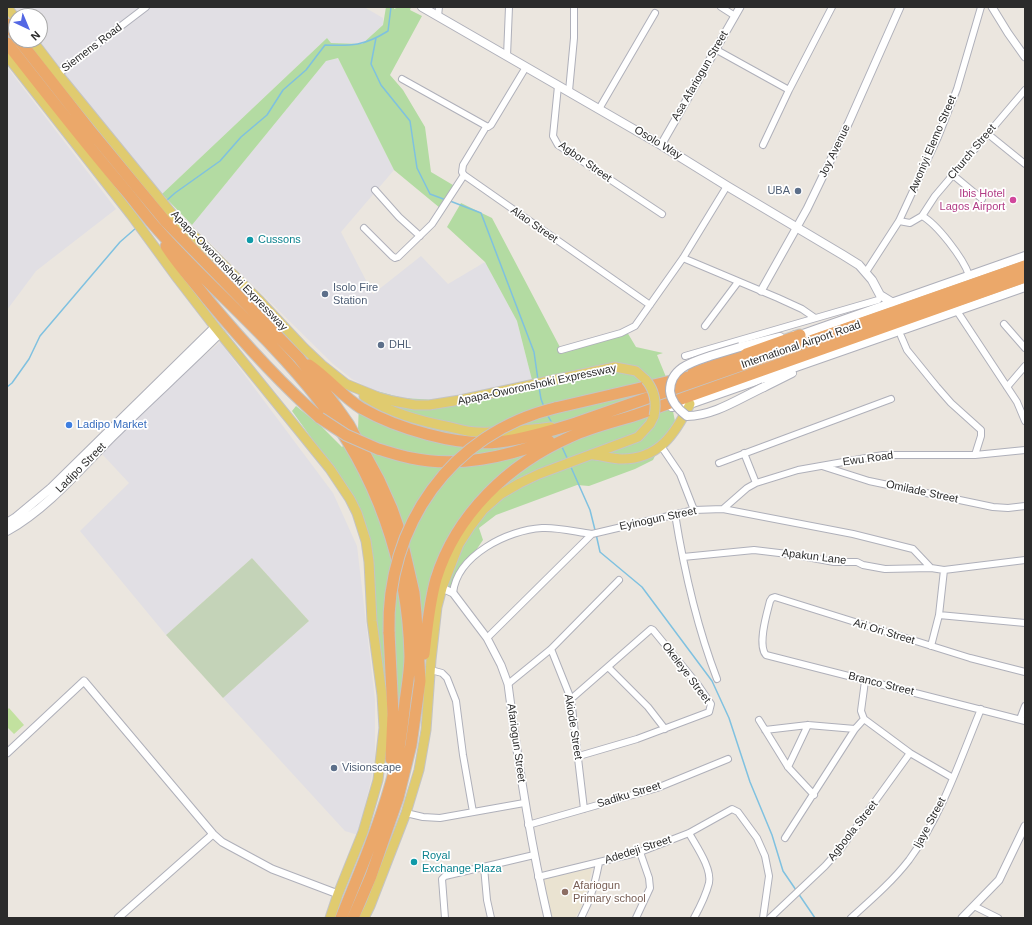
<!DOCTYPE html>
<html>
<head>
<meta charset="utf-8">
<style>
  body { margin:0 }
  #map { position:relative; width:1032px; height:925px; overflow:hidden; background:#ebe6df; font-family:Arial,sans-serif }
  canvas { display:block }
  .frame { position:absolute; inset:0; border:8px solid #2b2b2b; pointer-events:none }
  .north { position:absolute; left:8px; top:8px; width:40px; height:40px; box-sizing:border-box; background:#fff; border:1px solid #aaa; border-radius:50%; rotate:136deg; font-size:11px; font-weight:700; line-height:16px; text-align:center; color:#2b2b2b }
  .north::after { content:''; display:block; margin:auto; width:14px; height:18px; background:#5367e4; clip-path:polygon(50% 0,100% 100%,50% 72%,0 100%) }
</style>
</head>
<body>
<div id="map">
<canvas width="1032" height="925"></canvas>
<div class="frame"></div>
<div class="north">N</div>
</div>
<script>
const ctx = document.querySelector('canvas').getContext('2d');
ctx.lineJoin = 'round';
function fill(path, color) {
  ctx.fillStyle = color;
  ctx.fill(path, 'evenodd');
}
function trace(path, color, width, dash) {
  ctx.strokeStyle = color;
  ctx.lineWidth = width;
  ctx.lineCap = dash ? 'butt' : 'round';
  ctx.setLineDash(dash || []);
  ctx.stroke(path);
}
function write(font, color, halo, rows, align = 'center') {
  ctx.font = font + ' Arial,sans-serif';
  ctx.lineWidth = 3.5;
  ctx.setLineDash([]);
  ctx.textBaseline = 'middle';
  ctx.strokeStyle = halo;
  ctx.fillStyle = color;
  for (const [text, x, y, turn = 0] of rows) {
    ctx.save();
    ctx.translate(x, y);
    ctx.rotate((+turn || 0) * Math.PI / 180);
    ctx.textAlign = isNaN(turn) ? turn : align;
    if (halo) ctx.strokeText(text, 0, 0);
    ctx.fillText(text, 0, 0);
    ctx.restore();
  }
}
fill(new Path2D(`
  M7,7H364L383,18V25L362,44L331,43L327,38L162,194L91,112L34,40H40V16H16Z
  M338,58L394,170L341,232L373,294L421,256L448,284L485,262L517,321L532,380L436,400L403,398L373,390L352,379L333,364L192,225L326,61Z
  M7,67L116,209L36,271L7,310Z
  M220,342L333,493L357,546L375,700V756L371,780L358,835L345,831L223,698L309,621L252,558L166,635L80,531L129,483L102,454L160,395Z`), '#e1dfe4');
fill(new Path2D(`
  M592,868L588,889L580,910L575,918H553L548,907V897L545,898L542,887L543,878Z`), '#eae3d1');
fill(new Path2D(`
  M386,7H394V9L399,7H411L410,10L422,16L390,75L403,90L425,127L431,172L458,188L440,208L394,170L338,58L326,61L192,225L162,194L327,38L331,43L362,44L383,25Z
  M461,203L492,218L562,351L627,332L636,347L663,353L657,355L666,377L675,421L665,436L653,460L635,469L589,486L577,485L496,515L479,528L483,540L422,629L399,711L383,722L372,580L348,489L292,411L296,406L322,427L342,447L358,430L359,401L373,390L403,398L436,400L532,380L517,321L485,262L447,227Z`), '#b3dba2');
fill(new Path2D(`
  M252,558L309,621L223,698L166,635Z`), '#c4d3b8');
fill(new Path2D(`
  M9,708L24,725L14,734L7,727V710Z`), '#c2e19f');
trace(new Path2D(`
  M376,38L371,64L381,85L410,121L417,168L430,194L446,200
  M166,201L175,193L220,161L241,137L267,115L283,90L306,70L325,45C352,46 364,46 388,31L391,7
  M450,201L481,213L534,352L538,380
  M7,387L12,383L29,359L40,336L120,242L136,228
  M539,387L541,399L544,407
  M548,416L552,423
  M562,447L568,460
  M570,465L590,510L595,530
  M596,534L600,552L642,587L712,681L729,718L750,782L772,835L783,871L796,890
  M798,893L815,918`), '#7fc1e0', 1.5);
const minor = new Path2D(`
  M721,7L735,16
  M438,16L439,7
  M715,49L789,90L832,7
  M507,56L509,7
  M58,74L146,7
  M402,79L488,127L491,125L526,67
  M558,86L553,136L558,145L662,214
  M569,91L574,38V7
  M599,109L655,13
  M486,127L463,165L462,172L464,175L650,305
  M988,134L1025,164
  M763,145L789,90
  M953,175L982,199
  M375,190L399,217L420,236
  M922,216C937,224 963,258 969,275
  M899,221L910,223L922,216L935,196L1025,90
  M364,228L392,256L395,258L398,257L432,224L464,175
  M683,258L778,298L802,309L815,318
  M866,272L899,221L938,137L957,89L981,7
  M957,311L1017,402L1025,421
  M1004,324L1025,348
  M705,326L738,282
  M901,336L907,350L937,387L951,403L981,430V436L975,455
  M561,350L621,333L635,326L683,258L727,186
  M685,356L878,300
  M1007,387L1025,366
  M661,446L680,474L694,510
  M744,453L756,483
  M719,463L891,399
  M822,466L869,481L993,507L1008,508L1025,506
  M723,509L747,488L756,483L798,470L883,455H975L1025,450
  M675,514C684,570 697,627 717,679
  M683,557L754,550L796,555L834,562H857L863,565L885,569L931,568L944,570L1025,560
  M453,593C457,555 508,530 542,528C558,527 576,532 592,534
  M939,615L1025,623
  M487,638L592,534L694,510L723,509L853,534L913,549L931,568
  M931,646L939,615L944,570
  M551,649L571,699L584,809
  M608,667L648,707L665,729
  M431,670L442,673L447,678L456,701L463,755L473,812
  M1025,672L970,658L775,597L772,598L770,601C767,613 757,645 766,655L1025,721
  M865,681L861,711L864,719L910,753L953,778
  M508,684L551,649L619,580
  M571,699L651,629L653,630L698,685L711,704L709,712L637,739L579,756
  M1020,719L1025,706
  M759,720L788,767L814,795
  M765,730L808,725L855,729
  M788,767L808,725
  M406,813L423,817L440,818L524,803
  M528,825L657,788L728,759
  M689,833C696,846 712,868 709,883C706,895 700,907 694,918
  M785,838L855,729L864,719
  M484,867L487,900L491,918
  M538,877L640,852L689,833L732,809L738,812L757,838L765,856L769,876L763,918
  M974,906L998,918
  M445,918L442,879L445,876L534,855
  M581,918C591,899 595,883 599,863
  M636,918L650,888L649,878L640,852
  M770,918L825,866L842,847L910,753
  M851,918C871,900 892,882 909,860C942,815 960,760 981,709`);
const tertiary = new Path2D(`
  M992,7L1008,33L1025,57
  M661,145L740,7
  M761,291L807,209L849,122L900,7
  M442,588L453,593L487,638L501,665L508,684C518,763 530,841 548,918
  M7,753L84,681L213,834L222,842L272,869L338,894
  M118,918L213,834
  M962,918L999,880L1025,826`);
const secondary = new Path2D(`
  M422,7L661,145L727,186L843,255L859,265L872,280L880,295L893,303
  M795,335H800L1025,256
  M740,347L780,337
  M764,387L792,373
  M672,407L690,404L1025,287
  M7,523L15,518L51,488L215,327
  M7,531C48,508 80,469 113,436C148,401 185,368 220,333`);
const primary = new Path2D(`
  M7,7L16,19
  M32,40L58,74L173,215L260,301L304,348L322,365L346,384L378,397L393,401L415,405H429L460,400L615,367L636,371L646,380
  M7,56L132,216L178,279L215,327L330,469L350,499L357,513L366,541L369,562L372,621L382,695L384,728L378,780L363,832L338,894L330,918
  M364,396C390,413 420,421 450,427C459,429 468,432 477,432C502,433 526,430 551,427
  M594,455C603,456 613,459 622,459C659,459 675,434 690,404
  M364,918L370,906L406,813L419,770L426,730L431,660L437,607L442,588L459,544L470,527L483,510L501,494L520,483L539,474L638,437L650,424L654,416`);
const motorway = new Path2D(`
  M7,24L16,36
  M19,40L89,129L166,222L299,358L335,405L349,425L379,480L392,509L400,532L414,593L416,614L420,681L411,745L398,798L371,876L353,918
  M7,43C46,93 85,143 126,191C137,204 147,218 159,231C210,288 271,338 318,399C376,472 408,563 410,656C410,671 407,687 405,702C402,729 399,757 391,783C378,829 359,874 341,918
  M166,246C178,265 194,282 208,300C243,342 279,382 320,418
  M309,365C328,378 342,396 361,408C396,428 458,447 499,442C525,439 551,431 576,423L1025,266
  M693,373L800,335
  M555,408L701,374
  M378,449C389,452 400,456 411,458C458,468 505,457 549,441
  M389,632L393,714L391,759
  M424,654C427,629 429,604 436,579C456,514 509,464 570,437C591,427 614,422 636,415L1025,277`);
trace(minor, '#afb0ba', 8);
trace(tertiary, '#afb0ba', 9);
trace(secondary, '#afb0ba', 10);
trace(primary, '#c4c4c4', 11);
trace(motorway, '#c4c4c4', 13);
trace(minor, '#fff', 6);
trace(tertiary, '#fff', 7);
trace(secondary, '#fff', 8);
trace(primary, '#e0cb6f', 9);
trace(motorway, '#eba86a', 11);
const secondaryBridge = new Path2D(`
  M740,347C730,350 720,353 710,356C692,362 670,368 670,391C671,402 679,410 687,416C714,416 740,398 764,387`);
const primaryBridge = new Path2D(`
  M646,380C655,391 657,402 654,416`);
const motorwayBridge = new Path2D(`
  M320,418L346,435L378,449
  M389,632C386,526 451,433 555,408`);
trace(secondaryBridge, '#afb0ba', 10, []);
trace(primaryBridge, '#c4c4c4', 11, []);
trace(motorwayBridge, '#c4c4c4', 13, []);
trace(secondaryBridge, '#fff', 8);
trace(primaryBridge, '#e0cb6f', 9);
trace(motorwayBridge, '#eba86a', 11);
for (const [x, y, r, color] of [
  [798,191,4,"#5c6f8a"],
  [1013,200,4,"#d1479c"],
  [250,240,4,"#0f9aa8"],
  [325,294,4,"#5c6f8a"],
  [381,345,4,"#5c6f8a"],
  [69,425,4,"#3f7fe0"],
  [334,768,4,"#5c6f8a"],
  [414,862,4,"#0f9aa8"],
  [565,892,4,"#8d6e63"]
]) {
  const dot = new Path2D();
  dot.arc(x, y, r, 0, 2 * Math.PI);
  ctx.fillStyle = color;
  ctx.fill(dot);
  trace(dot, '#fff', 1.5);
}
write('11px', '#2b2b2b', '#fff', [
  ["Siemens Road",92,48,-37],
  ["Asa Afariogun Street",700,76,-60],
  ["Osolo Way",658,143,31],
  ["Awoniyi Elemo Street",933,144,-67],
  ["Joy Avenue",835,151,-64],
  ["Church Street",972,152,-50],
  ["Agbor Street",585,162,35],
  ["Alao Street",534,225,35],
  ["Apapa-Oworonshoki Expressway",229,271,46],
  ["International Airport Road",801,345,-19],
  ["Apapa-Oworonshoki Expressway",537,385,-12],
  ["Ewu Road",868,459,-8],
  ["Ladipo Street",81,468,-45],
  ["Omilade Street",922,492,12],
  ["Eyinogun Street",658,519,-12],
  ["Apakun Lane",814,557,7],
  ["Ari Ori Street",884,632,17],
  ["Okeleye Street",686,673,53],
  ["Branco Street",881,684,14],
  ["Akiode Street",573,727,81],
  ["Afariogun Street",516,743,82],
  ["Sadiku Street",629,795,-17],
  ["Ijaye Street",930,823,-62],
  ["Agboola Street",853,831,-52],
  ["Adedeji Street",638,850,-18]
]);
write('11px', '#4e5e75', '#fff', [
  ["UBA",790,191,"right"],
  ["Isolo Fire",333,288],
  ["Station",333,301],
  ["DHL",389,345],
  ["Visionscape",342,768]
], 'left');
write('11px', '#b23c85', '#fff', [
  ["Ibis Hotel",1005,194],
  ["Lagos Airport",1005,207]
], 'right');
write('11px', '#0d838f', '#fff', [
  ["Cussons",258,240],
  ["Royal",422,856],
  ["Exchange Plaza",422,869]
], 'left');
write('11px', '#366cbe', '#fff', [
  ["Ladipo Market",77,425]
], 'left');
write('11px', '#785e54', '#fff', [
  ["Afariogun",573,886],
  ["Primary school",573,899]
], 'left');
</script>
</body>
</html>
